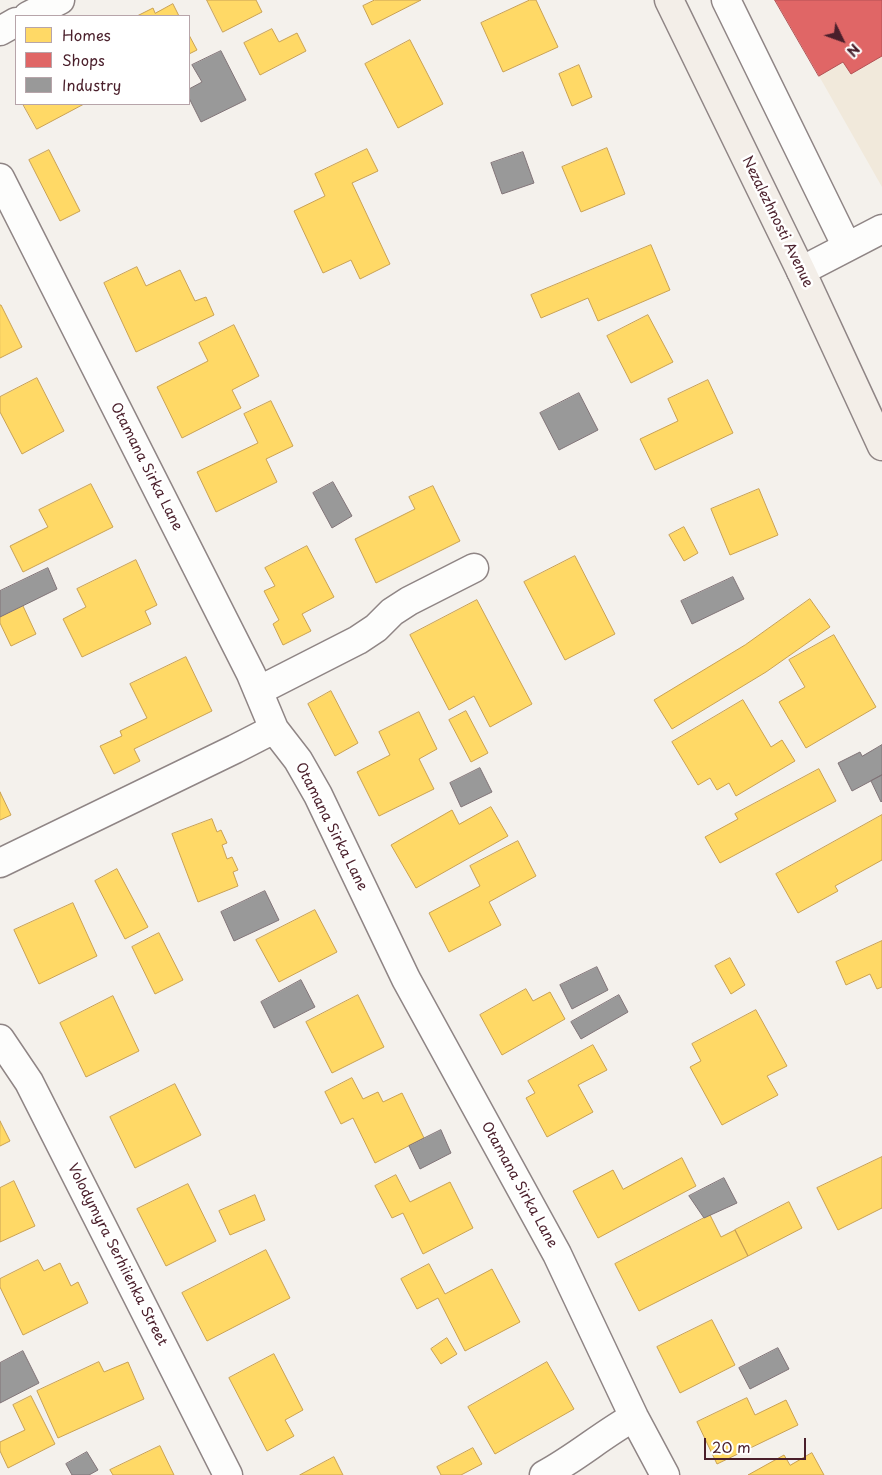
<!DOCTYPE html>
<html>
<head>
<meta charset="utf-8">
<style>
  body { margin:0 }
  #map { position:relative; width:882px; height:1475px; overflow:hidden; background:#f4f1ec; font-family:"Playpen Sans",sans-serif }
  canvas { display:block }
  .legend { position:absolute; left:15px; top:15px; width:175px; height:90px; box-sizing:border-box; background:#fff; border:1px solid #b7a5aa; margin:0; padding:6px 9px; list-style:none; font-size:15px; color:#4a1f2b }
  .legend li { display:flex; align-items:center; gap:10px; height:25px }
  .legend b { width:25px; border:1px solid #b7a5aa }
  .north { position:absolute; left:817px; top:15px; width:50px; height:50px; -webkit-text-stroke:4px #fff; paint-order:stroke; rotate:132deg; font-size:14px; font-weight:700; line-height:20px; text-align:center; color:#4a1f2b }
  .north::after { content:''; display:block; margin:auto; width:18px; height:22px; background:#4a1f2b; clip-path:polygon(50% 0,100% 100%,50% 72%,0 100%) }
  .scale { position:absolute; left:704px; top:1438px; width:102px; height:22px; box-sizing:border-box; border:2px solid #4a1f2b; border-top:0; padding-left:6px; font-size:15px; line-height:18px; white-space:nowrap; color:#4a1f2b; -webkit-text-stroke:4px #fff; paint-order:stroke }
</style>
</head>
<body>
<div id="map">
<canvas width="882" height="1475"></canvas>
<ul class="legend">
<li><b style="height:14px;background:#ffd966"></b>Homes</li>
<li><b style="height:14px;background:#e06666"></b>Shops</li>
<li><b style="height:14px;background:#999"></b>Industry</li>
</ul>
<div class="north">N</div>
<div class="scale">20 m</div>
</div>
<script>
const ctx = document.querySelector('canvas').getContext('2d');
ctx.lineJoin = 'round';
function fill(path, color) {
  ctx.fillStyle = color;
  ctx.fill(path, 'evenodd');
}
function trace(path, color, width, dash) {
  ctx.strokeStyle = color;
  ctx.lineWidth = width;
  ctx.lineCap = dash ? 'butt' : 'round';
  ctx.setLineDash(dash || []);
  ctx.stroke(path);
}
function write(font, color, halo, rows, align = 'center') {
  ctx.font = font + ' "Playpen Sans",sans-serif';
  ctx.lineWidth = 5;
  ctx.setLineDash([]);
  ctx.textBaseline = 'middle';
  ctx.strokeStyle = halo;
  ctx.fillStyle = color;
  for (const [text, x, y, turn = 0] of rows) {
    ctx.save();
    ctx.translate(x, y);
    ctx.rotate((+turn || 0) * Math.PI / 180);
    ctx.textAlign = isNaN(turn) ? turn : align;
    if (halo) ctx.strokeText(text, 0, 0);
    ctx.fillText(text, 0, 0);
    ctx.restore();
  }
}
fill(new Path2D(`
  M775,0H882V187L819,76Z`), '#f1e9db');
const homes = new Path2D(`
  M207,0H256L262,12L223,32Z
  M375,0H421L372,25L363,6Z
  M530,0H536L558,47L503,72L481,23Z
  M173,4L179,16H137L153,8L155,13Z
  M272,29L279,42L297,33L306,51L260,75L244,43Z
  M189,35L197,50L189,54Z
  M410,40L443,104L398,128L365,64Z
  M579,65L592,97L572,106L559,74Z
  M23,104H84L37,129Z
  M607,148L625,194L581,212L562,167Z
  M367,149L378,171L352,183L390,264L360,279L351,260L323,273L294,211L325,196L315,174Z
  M49,150L80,211L60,221L29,160Z
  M651,245L670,290L598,321L588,298L541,318L531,295Z
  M137,267L146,286L180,270L195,301L206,297L214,315L136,352L104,283Z
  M0,305H1L22,347L0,358Z
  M648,315L673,362L631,383L607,336Z
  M234,325L259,376L232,390L241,408L182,438L157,387L208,361L199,343Z
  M37,378L64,431L22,454L0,412V397Z
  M708,380L733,433L655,470L640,439L678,421L668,399Z
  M271,401L293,446L266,459L277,482L216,512L197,472L258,443L244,414Z
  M91,484L113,527L23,572L10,546L48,527L39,510Z
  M433,486L460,541L376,583L355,539L415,509L409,497Z
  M759,489L778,535L730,555L711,509Z
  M684,527L698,553L684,561L669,535Z
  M307,546L334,597L302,614L311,631L283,645L273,624L279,620L264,591L275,586L265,568Z
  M575,556L615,634L565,660L524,582Z
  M136,560L157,605L145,611L151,624L82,657L63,619L86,607L77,589Z
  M810,599L830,627L766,672L672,729L654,700L745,645Z
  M477,600L532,704L490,727L474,696L449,710L410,635Z
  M23,606L36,634L11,646L0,623V617Z
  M834,635L876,707L806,748L779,702L805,687L789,660Z
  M186,657L212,711L134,749L140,761L114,774L100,746L122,736L120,731L147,718L130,684Z
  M331,691L358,743L335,756L308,704Z
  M743,700L771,747L782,740L795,761L736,796L729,783L717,790L710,778L698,785L672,742Z
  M466,711L488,753L471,762L449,720Z
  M419,712L437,749L419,759L434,789L379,816L357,772L390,755L379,732Z
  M819,769L836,801L720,863L705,837L738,819L735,814Z
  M0,792L11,815L0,820Z
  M491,807L508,836L416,888L391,845L452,810L459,824Z
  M882,815V860L835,886L838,891L798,913L776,874Z
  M212,819L217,832L221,830L227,843L222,845L227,859L232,857L238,870L233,872L238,886L198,902L172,834Z
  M518,841L536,876L489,902L501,925L449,952L429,913L480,886L470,866Z
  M117,869L148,927L125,939L95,881Z
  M73,903L97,956L39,984L14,930Z
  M315,910L337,952L279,982L256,940Z
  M159,933L183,980L155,994L132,947Z
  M882,941V987L877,989L870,974L846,985L836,962Z
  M730,958L745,985L731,994L715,966Z
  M526,989L533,1001L550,992L565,1019L502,1055L480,1015Z
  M358,995L384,1047L332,1073L306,1022Z
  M113,996L139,1051L86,1077L60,1023Z
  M756,1010L787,1066L767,1076L778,1095L722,1125L690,1067L701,1061L692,1044Z
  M593,1045L607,1070L578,1085L593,1112L547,1137L526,1098L535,1093L528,1081Z
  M352,1078L363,1099L378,1092L383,1102L402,1093L424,1138L375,1163L353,1118L341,1124L325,1092Z
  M175,1084L201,1135L135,1168L110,1117Z
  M0,1121L10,1141L0,1146Z
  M882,1157V1208L838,1230L817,1188Z
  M682,1158L696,1186L598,1238L573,1191L613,1170L623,1189Z
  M396,1175L410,1202L450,1182L473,1228L423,1254L403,1213L392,1218L375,1186Z
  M14,1181L35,1226L0,1242V1188Z
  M188,1184L216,1241L166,1266L137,1209Z
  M255,1195L265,1220L230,1235L219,1211Z
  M789,1202L802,1228L748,1256L735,1230Z
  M710,1215L721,1237L735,1230L748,1256L639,1311L615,1264Z
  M266,1250L290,1298L207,1341L182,1293Z
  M38,1260L44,1271L60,1263L71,1286L78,1282L88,1303L23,1335L0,1287V1279Z
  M429,1264L445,1294L492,1269L520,1322L465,1351L438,1298L417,1309L401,1279Z
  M712,1320L735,1365L680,1393L657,1347Z
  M447,1338L457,1354L441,1364L431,1349Z
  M274,1354L303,1410L285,1420L294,1436L267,1451L229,1378Z
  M99,1362L104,1372L128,1362L144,1399L58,1438L37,1391Z
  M547,1362L574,1409L495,1454L468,1407Z
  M31,1396L55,1444L8,1468L0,1451V1442L25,1430L13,1405Z
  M747,1398L755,1415L786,1400L798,1425L717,1464L697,1422Z
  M160,1446L174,1475H113L110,1470Z
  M473,1448L482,1464L461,1475H441L437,1467Z
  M812,1453L824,1475H748L784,1455L790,1465Z
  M334,1457L343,1475H300Z`);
fill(homes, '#ffd966');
trace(homes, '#c9a154', 1);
const shops = new Path2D(`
  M775,0H882V56L851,74L843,62L819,76Z`);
fill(shops, '#e06666');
trace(shops, '#b35154', 1);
const industry = new Path2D(`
  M221,51L246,100L201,122L189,98V89L202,82L192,65Z
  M523,152L534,183L502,194L491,163Z
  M579,393L598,430L559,450L540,413Z
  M333,482L352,516L332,528L313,493Z
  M48,568L57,589L0,617V591Z
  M733,577L744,599L692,624L681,601Z
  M882,745V775L852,791L838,763L860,752L862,756Z
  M480,768L492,792L461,807L450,783Z
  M882,775V801L881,802L871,781Z
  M265,891L279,920L234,941L221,912Z
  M597,967L608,990L572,1009L560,985Z
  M301,980L315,1007L274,1028L261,1002Z
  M619,995L628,1012L581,1039L571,1022Z
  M441,1130L451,1153L420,1169L409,1146Z
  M724,1178L737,1203L704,1218L689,1196Z
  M778,1348L789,1369L750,1389L739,1368Z
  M23,1351L39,1383L0,1403V1363Z
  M87,1452L98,1470L89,1475H72L66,1464Z`);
fill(industry, '#999');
trace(industry, '#817478', 1);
const minor = new Path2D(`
  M726,0L847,247
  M28,16L60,0
  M0,31L16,22
  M0,178L251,674L274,729L298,760L318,795L406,979L557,1254L634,1417L665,1475
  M801,271L882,229
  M258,691L358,640L376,628L392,612L409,601L474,568
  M0,863L235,749L274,729
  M0,1039L29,1082L228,1475
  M544,1475C576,1458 603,1434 634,1417`);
const major = new Path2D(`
  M669,0L801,271L882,446`);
trace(minor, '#8f8585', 31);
trace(major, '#8f8585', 31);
trace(minor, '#fdfdfc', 28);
trace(major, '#f3eee8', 28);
write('14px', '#4a1f2b', '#fff', [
  ["Nezalezhnosti Avenue",777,222,64],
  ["Otamana Sirka Lane",146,467,63],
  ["Otamana Sirka Lane",331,827,63],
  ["Otamana Sirka Lane",519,1185,61],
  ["Volodymyra Serhiienka Street",117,1255,63]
]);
</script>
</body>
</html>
